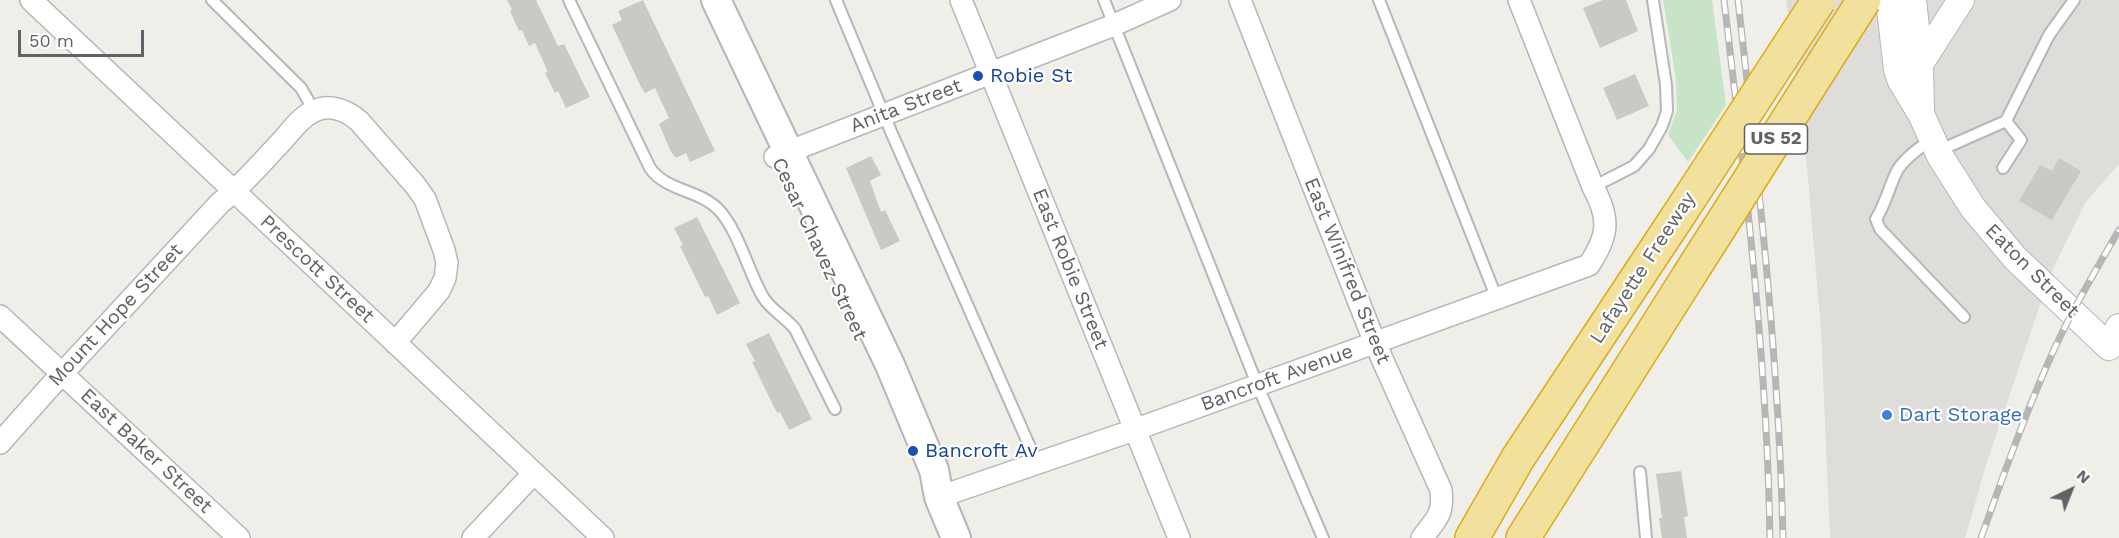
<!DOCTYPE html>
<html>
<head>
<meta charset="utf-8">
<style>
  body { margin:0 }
  #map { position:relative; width:2119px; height:538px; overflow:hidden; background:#efeee8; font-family:"Work Sans",sans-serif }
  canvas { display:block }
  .north { position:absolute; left:2041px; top:460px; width:60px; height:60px; -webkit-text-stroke:4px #fff; paint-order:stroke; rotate:43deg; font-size:16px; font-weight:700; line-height:24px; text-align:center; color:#5f6266 }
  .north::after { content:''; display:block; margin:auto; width:21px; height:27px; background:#5f6266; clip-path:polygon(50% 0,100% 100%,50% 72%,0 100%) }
  .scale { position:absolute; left:18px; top:30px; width:126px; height:27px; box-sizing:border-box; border:3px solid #5f6266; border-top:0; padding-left:8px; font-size:18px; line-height:21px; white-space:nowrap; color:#5f6266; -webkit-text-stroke:4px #fff; paint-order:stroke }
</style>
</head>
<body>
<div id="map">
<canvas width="2119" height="538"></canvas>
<div class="north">N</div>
<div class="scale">50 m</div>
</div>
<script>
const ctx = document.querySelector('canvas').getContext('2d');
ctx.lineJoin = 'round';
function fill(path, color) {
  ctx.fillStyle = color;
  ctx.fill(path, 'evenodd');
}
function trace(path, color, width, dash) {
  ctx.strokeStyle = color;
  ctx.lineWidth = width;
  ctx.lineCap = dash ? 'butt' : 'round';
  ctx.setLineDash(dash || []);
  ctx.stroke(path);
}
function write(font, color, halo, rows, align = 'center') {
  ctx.font = font + ' "Work Sans",sans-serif';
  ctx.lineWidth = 4.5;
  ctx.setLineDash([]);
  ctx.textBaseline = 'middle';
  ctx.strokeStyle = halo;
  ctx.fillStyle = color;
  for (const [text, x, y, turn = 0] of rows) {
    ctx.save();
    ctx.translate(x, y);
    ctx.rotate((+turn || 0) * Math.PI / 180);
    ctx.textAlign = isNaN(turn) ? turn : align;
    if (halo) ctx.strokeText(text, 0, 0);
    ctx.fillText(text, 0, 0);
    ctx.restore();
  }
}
fill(new Path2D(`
  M1786,0H2119V164L2085,203L2051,273L1987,462L1965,538H1830L1821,330L1806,156Z`), '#deddda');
fill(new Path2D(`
  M1663,0H1712L1726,105L1688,162L1668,135L1677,110L1676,79Z`), '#c7e4c9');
fill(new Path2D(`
  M507,0H536L558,46L564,44L590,97L566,108L558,91L555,93L545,73L548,72L535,43L529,46L522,30L519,31L510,11L512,10Z
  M643,0L715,151L690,162L686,153L676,158L671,152L659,124L669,118L655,88L645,93L641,87L612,25L622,20L618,11Z
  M1603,0H1626L1638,31L1600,48L1583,8Z
  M1635,74L1649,106L1617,120L1603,88Z
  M871,156L881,175L870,181L881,212L885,210L900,241L881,250L846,168Z
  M2059,158L2081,171L2052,220L2019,201L2040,165L2052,171Z
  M697,217L740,303L717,315L708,296L705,297L680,246L683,245L674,228Z
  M769,333L812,419L789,430L780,412L777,413L752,362L755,361L746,344Z
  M1681,471L1688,516L1684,517L1687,538H1662L1659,518H1662L1656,474Z`), '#cbc9c4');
const service = new Path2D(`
  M212,0L301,88L308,100L312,112
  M569,0L650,168C667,192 699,189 719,210C739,232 748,271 763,297C771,310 785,317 795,329L835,409
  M836,0L892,134L1037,463
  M1104,0L1257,384L1323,538
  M1379,0L1497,299
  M1931,139C1920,148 1904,158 1897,171C1889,187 1886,203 1876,219L1880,229L1964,317
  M1938,151L2006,121L2049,35L2074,0
  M2003,168L2021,140L2006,121
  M1593,187L1634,166L1649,149L1662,126L1667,111L1666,85L1653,0
  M1640,472L1646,538`);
const minor = new Path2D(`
  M31,0L603,538
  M961,0L1179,538
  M1240,0L1375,343L1441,490C1444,515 1436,519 1422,538
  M775,157L1114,25L1170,0
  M0,316L239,538
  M0,443L47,390L220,203C243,185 262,162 282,141C291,131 300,118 312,112C329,103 346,110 359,121L415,185L425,199L444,250L447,263L445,278L439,291L395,343
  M939,497L1134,430L1589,265C1609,235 1610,218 1593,187L1519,0
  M473,538L534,473`);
const tertiary = new Path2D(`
  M1889,0L1897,70L1901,81L1921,114L1940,156L1973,208L2015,258L2109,347L2119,327
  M1913,0L1920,64L1921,114
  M1920,64L1961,0`);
const secondary = new Path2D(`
  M716,0L890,365L934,470L939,497L956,538`);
const motorway = new Path2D(`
  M1472,538L1518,458L1680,213
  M1523,538L1688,277`);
trace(service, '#b5b7ba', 14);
trace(minor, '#b5b7ba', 24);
trace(tertiary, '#b5b7ba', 28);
trace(secondary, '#b4b6ba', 32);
trace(motorway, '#deac19', 36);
trace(service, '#fff', 10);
trace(minor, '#fff', 21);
trace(tertiary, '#fff', 26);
trace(secondary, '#fff', 28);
trace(motorway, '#f2e19c', 33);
const rail = new Path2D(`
  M1724,0C1745,179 1767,358 1770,538
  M1738,0C1758,179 1779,358 1783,538
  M1981,538C2002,479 2023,420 2048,363C2068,317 2094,273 2119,230`);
trace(rail, '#b5b6b6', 7);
trace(rail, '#fff', 4.5, [14]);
const motorwayBridge = new Path2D(`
  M1680,213L1819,0
  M1688,277L1864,0`);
trace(motorwayBridge, '#deac19', 36, []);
trace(motorwayBridge, '#f2e19c', 33);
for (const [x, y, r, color] of [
  [978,76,6,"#1a4fb4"],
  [1887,415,6,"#3f7fe0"],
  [913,451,6,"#1a4fb4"]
]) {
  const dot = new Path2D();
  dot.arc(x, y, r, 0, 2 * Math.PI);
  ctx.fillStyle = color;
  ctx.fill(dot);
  trace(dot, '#fff', 2);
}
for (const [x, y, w] of [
  [1776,139,63]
]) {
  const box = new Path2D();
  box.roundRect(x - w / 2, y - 15, w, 30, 4.5);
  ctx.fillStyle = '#fff';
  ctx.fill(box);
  trace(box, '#5f6266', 1.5);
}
write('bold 18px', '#5f6266', null, [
  ["US 52",1776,139]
]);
write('20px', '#164399', '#fff', [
  ["Robie St",990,76],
  ["Bancroft Av",925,451]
], 'left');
write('20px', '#5f6266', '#fff', [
  ["Anita Street",906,106,-21],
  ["Cesar Chavez Street",819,249,65],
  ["Lafayette Freeway",1643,268,-57],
  ["Prescott Street",317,269,43],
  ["East Robie Street",1070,269,68],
  ["East Winifred Street",1347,271,68],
  ["Eaton Street",2032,271,45],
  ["Mount Hope Street",116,315,-47],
  ["Bancroft Avenue",1277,378,-20],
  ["East Baker Street",146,451,43]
]);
write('20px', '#366cbe', '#fff', [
  ["Dart Storage",1899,415]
], 'left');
</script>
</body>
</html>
